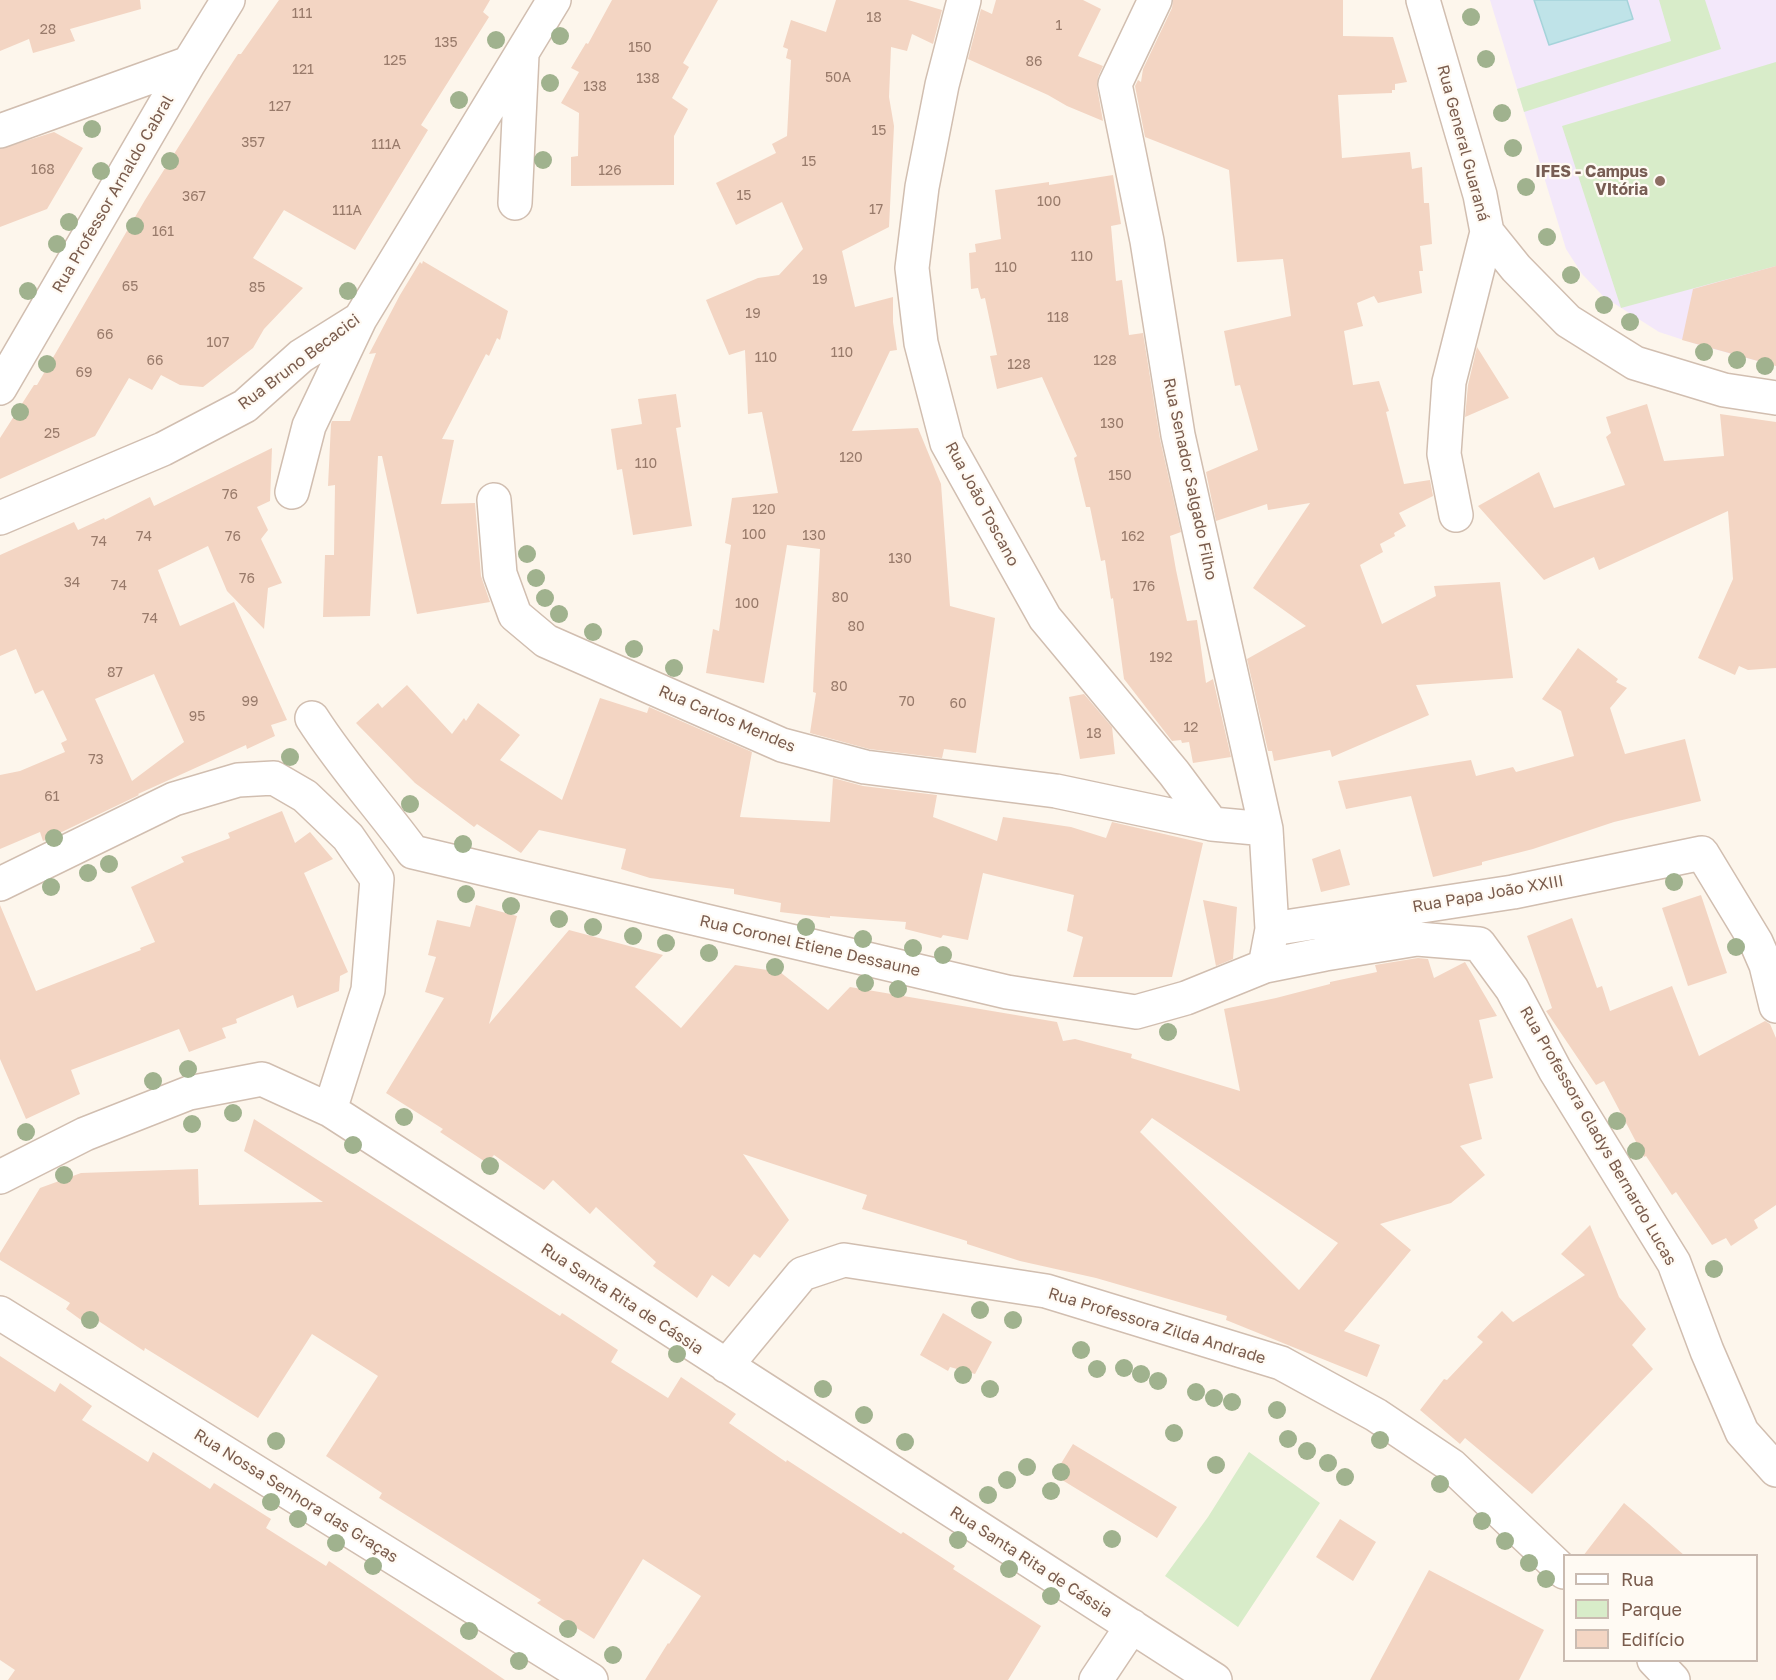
<!DOCTYPE html>
<html>
<head>
<meta charset="utf-8">
<style>
  body { margin:0 }
  #map { position:relative; width:1776px; height:1680px; overflow:hidden; background:#fdf6ec; font-family:"Golos Text",sans-serif }
  canvas { display:block }
  .legend { position:absolute; left:1563px; top:1554px; width:195px; height:108px; box-sizing:border-box; background:#fffaf3; border:2px solid #cabbb1; margin:0; padding:8px 10px; list-style:none; font-size:18px; color:#7a5c4d }
  .legend li { display:flex; align-items:center; gap:12px; height:30px }
  .legend b { width:30px; border:2px solid #cabbb1 }
</style>
</head>
<body>
<div id="map">
<canvas width="1776" height="1680"></canvas>
<ul class="legend">
<li><b style="height:8px;background:#fff"></b>Rua</li>
<li><b style="height:16px;background:#d8ecc9"></b>Parque</li>
<li><b style="height:16px;background:#f3d5c3"></b>Edifício</li>
</ul>
</div>
<script>
const ctx = document.querySelector('canvas').getContext('2d');
ctx.lineJoin = 'round';
function fill(path, color) {
  ctx.fillStyle = color;
  ctx.fill(path, 'evenodd');
}
function trace(path, color, width, dash) {
  ctx.strokeStyle = color;
  ctx.lineWidth = width;
  ctx.lineCap = dash ? 'butt' : 'round';
  ctx.setLineDash(dash || []);
  ctx.stroke(path);
}
function write(font, color, halo, rows, align = 'center') {
  ctx.font = font + ' "Golos Text",sans-serif';
  ctx.lineWidth = 4.5;
  ctx.setLineDash([]);
  ctx.textBaseline = 'middle';
  ctx.strokeStyle = halo;
  ctx.fillStyle = color;
  for (const [text, x, y, turn = 0] of rows) {
    ctx.save();
    ctx.translate(x, y);
    ctx.rotate((+turn || 0) * Math.PI / 180);
    ctx.textAlign = isNaN(turn) ? turn : align;
    if (halo) ctx.strokeText(text, 0, 0);
    ctx.fillText(text, 0, 0);
    ctx.restore();
  }
}
fill(new Path2D(`
  M1490,0H1776V366L1699,345L1659,332L1604,297L1582,274L1566,249Z`), '#f3e8fa');
fill(new Path2D(`
  M1659,0H1705L1721,49L1524,112L1517,89L1671,41Z
  M1776,62V266L1621,308L1562,126Z
  M1249,1452L1320,1503L1238,1627L1165,1576L1208,1517Z`), '#d8ecc9');
const water = new Path2D(`
  M1534,0H1627L1633,19L1549,45Z`);
fill(water, '#bfe3e8');
trace(water, '#a5d3da', 1.5);
fill(new Path2D(`
  M0,0H140L141,9L70,29L75,41L33,53L29,39L0,51Z
  M279,0H490L483,12L489,17L421,125L428,130L355,250L284,210L253,258L303,288L264,329L253,348L203,387L180,385L161,375L152,390L129,378L95,436L0,479V438L34,385H37L145,200L208,100L238,54H241Z
  M612,0H718L683,63L689,67L672,98L688,109L674,136V185L571,186V157L578,156L579,113L561,103L579,72L571,68L586,43L588,44Z
  M836,0H908L942,10L933,44L912,34L907,51L891,47L889,97L894,126L889,227L842,251L855,307L893,297V322L897,350L890,351L852,431L918,428L941,484L950,606L995,618L976,753L944,749L942,758L869,749L810,733L816,693L813,692L820,549L787,545L764,683L706,673L713,629L719,631L731,545L725,543L732,498L778,493L762,412L748,414L745,350L729,355L706,300L758,278L779,275L803,249L782,202L736,225L716,183L776,153L772,144L787,136L791,60L786,58L788,49L783,47L791,20L826,32Z
  M996,0H1083L1101,9L1078,56L1103,66L1098,77L1097,87L1103,121L1067,106L1048,95L968,59L981,9L992,14Z
  M1173,0H1343V36L1393,37L1407,82L1395,84V90H1392V93L1338,95L1342,158L1410,152L1412,169L1422,167L1424,203H1429L1432,244L1420,246L1423,271H1419L1422,293L1378,303L1374,296L1357,303L1363,326L1344,331L1353,385L1379,381L1389,411L1386,412L1404,484L1430,480L1433,496L1399,513L1406,526L1394,533L1395,536L1380,544L1383,552L1360,565L1382,624L1436,596L1434,586L1500,582L1513,678L1416,685L1429,715L1332,757L1330,750L1274,761L1272,751H1268L1247,659L1306,626L1253,588L1310,503L1268,510L1267,504L1216,521L1206,472L1258,450L1240,385L1235,386L1224,331L1291,316L1283,259L1237,262L1229,170L1145,137L1135,86L1138,80L1141,82L1143,69L1172,8Z
  M54,132L83,148L47,209L0,227V149Z
  M1113,175L1121,224L1111,226L1116,281L1122,280L1129,335L1143,333L1160,439L1181,532L1170,536L1176,570L1187,621L1197,620L1206,683L1213,679L1231,757L1193,763L1189,742L1182,743L1181,740L1172,741L1124,679L1113,598L1111,599L1105,560L1101,561L1090,507H1086L1074,458L1077,456L1042,377L997,389L990,356L997,355L985,298L981,299L978,288L971,289L969,253L976,252L975,244L1001,239L995,190L1049,182V185Z
  M423,261L508,311L500,340L497,338L489,356L486,354L442,439L454,440L441,504L475,503L481,576L490,602L417,614L382,456H378L370,616L323,617L325,555H334L335,485L328,486L331,424L332,421H350L376,353L369,354L400,295L420,262L422,264Z
  M1776,266V366L1682,340L1693,289Z
  M1477,347L1509,398L1465,417L1468,385Z
  M676,394L681,427L676,428L692,526L633,535L622,469L617,470L611,429L642,424L638,399Z
  M1647,404L1664,461L1724,456L1720,414L1776,422V668L1748,670L1739,666L1735,675L1698,658L1733,579L1728,511L1599,570L1594,557L1544,580L1478,506L1539,472L1554,508L1625,485L1606,437L1611,433L1606,417Z
  M272,448L270,501L257,507L268,530L261,539L282,583L268,588L264,629L227,591L208,546L158,570L180,626L234,602L287,720L271,725L275,736L247,749L246,745L138,794L139,795L43,841L40,832L0,849V775L20,771L65,752L61,743L67,740L43,690L35,694L16,649L0,656V555L74,522L78,530L104,518L105,520L150,497L154,506ZM154,674L184,742L132,781L95,699Z
  M1578,648L1618,679L1616,682L1627,688L1610,708L1625,754L1685,739L1701,801L1614,822L1533,849L1482,862V865L1433,877L1411,796L1346,809L1338,781L1471,760L1476,776L1513,767L1516,772L1574,756L1561,711L1542,699Z
  M407,685L452,734L464,718L466,721L478,703L520,735L500,760L562,800L600,698L647,713L649,707L752,752L740,817L830,822L833,778L863,786L937,795L933,817L997,841L1003,817L1071,827L1106,838L1112,822L1203,843L1172,977H1073L1083,937L1067,931L1074,895L983,873L968,940L943,935L941,938L905,929L906,922L830,916V918L780,912L781,903L734,894V889L650,878L621,869L626,849L539,830L521,853L477,824L474,827L415,783L356,723L378,703L382,708Z
  M1084,694L1112,727L1115,754L1080,759L1069,697Z
  M282,811L295,843L310,832L333,859L304,873L348,972L340,976L339,991L297,1008L293,995L236,1019L237,1023L222,1028L226,1038L189,1052L179,1029L71,1070L80,1094L26,1119L0,1059V905L36,991L141,950L140,948L155,942L131,887L184,862L181,857L230,838L228,833Z
  M1340,849L1350,885L1321,892L1312,859Z
  M1701,895L1727,973L1688,986L1662,908Z
  M1203,900L1237,907L1233,959L1216,966Z
  M476,905L517,916L489,1024L569,930L663,955L635,987L681,1028L735,965L780,972L828,1010L850,987L1057,1022L1063,1041L1075,1039L1132,1054L1131,1058L1240,1091L1224,1009L1276,998L1330,984V982L1377,972L1375,965L1418,958L1428,959L1434,978L1465,962L1497,1016L1479,1020L1493,1078L1469,1084L1482,1139L1460,1146L1485,1175L1451,1203L1380,1224L1411,1250L1344,1331L1380,1345L1367,1377L1226,1320L1227,1316L1096,1278L1020,1261L967,1244V1241L862,1209L867,1195L743,1154L789,1220L760,1258L754,1254L729,1287L712,1275L697,1298L653,1266L656,1262L596,1207L590,1214L553,1180L544,1190L494,1155L487,1163L440,1132L443,1129L386,1093L444,998L425,992L436,957L428,955L437,920L470,927ZM1152,1118L1338,1243L1299,1290L1140,1132Z
  M1572,918L1597,988L1602,986L1610,1011L1672,986L1699,1056L1765,1021L1770,1024L1776,1038V1205L1754,1220L1758,1228L1731,1246L1726,1238L1712,1245L1676,1192L1672,1195L1646,1156L1644,1157L1604,1081L1596,1085L1546,1011L1552,1008L1527,936Z
  M254,1119L560,1316L562,1313L618,1350L611,1362L668,1398L681,1377L736,1414L729,1423L786,1462L787,1460L901,1534L903,1532L955,1566L953,1569L1041,1626L1008,1680H645L668,1643L669,1644L701,1596L643,1559L594,1639L537,1603L541,1600L379,1498L382,1493L326,1456L378,1376L312,1334L258,1418L145,1348L144,1351L97,1320L92,1328L66,1309L70,1303L0,1260V1253L40,1188L81,1173L198,1169L199,1205L323,1202L244,1151Z
  M1590,1225L1619,1297L1646,1329L1632,1345L1653,1369L1532,1494L1465,1438L1460,1444L1420,1410L1444,1379L1447,1380L1483,1342L1477,1337L1502,1311L1513,1322L1585,1275L1561,1254Z
  M943,1313L992,1342L975,1374L950,1367L948,1371L920,1355Z
  M0,1356L55,1392L60,1383L92,1406L82,1420L148,1462L153,1452L210,1489L214,1483L271,1519L266,1528L326,1566L329,1561L505,1680H8L15,1670L0,1660Z
  M1073,1444L1177,1507L1157,1538L1054,1475Z
  M1624,1503L1649,1524L1685,1556H1583Z
  M1340,1519L1376,1542L1353,1581L1316,1557Z
  M1429,1570L1544,1630L1519,1680H1370Z`), '#f3d5c3');
const street = new Path2D(`
  M964,0L942,85L922,187L912,268L921,343L947,443L1045,618L1174,773L1212,824L1266,829
  M1155,0L1115,84L1147,241L1178,435L1266,829L1272,929L1265,966
  M1423,0L1480,195L1487,232L1516,268L1568,321L1635,363L1724,390L1776,398
  M0,131L189,63
  M515,203L522,55
  M0,388L189,63L228,0
  M292,492L309,426L360,319L554,0
  M494,500L500,574L515,615L546,641L782,745L865,767L1056,791L1212,824
  M1456,515L1444,454L1449,382L1487,232
  M0,518L163,449L245,406L301,356L360,319
  M312,718C342,765 380,807 413,852L1007,992L1136,1012L1186,998L1265,966L1325,954L1417,939L1479,944L1512,989L1555,1070L1674,1263L1707,1351L1742,1432L1776,1470
  M0,884L174,799L238,780L274,778L305,796L348,837L377,879
  M1272,929L1513,892L1702,853L1756,942L1766,965L1776,1006
  M330,1110L368,990L377,879
  M0,1177L85,1134L189,1093L262,1079L330,1110L1215,1680
  M0,1313L591,1680
  M726,1366L802,1274L844,1260L1046,1291L1281,1363L1376,1415L1452,1466L1564,1572
  M1654,1660L1673,1680
  M1096,1680L1132,1626`);
trace(street, '#d1beb0', 36);
trace(street, '#fff', 33);
ctx.fillStyle = '#a0b28e';
for (const [x, y] of [
  [1471,17],
  [560,36],
  [496,40],
  [1486,59],
  [550,83],
  [459,100],
  [1502,113],
  [92,129],
  [1513,148],
  [543,160],
  [170,161],
  [101,171],
  [1526,187],
  [69,222],
  [135,226],
  [1547,237],
  [57,244],
  [1571,275],
  [28,291],
  [348,291],
  [1604,305],
  [1630,322],
  [1704,352],
  [1737,360],
  [47,364],
  [1765,366],
  [20,412],
  [527,554],
  [536,578],
  [545,598],
  [559,614],
  [593,632],
  [634,649],
  [674,668],
  [290,757],
  [410,804],
  [54,838],
  [463,844],
  [109,864],
  [88,873],
  [1674,882],
  [51,887],
  [466,894],
  [511,906],
  [559,919],
  [593,927],
  [806,927],
  [633,936],
  [863,939],
  [666,943],
  [1736,947],
  [913,948],
  [709,953],
  [943,955],
  [775,967],
  [865,983],
  [898,989],
  [1168,1032],
  [188,1069],
  [153,1081],
  [233,1113],
  [404,1117],
  [1617,1121],
  [192,1124],
  [26,1132],
  [353,1145],
  [1636,1151],
  [490,1166],
  [64,1175],
  [1714,1269],
  [980,1310],
  [90,1320],
  [1013,1320],
  [1081,1350],
  [677,1354],
  [1124,1368],
  [1097,1369],
  [1141,1374],
  [963,1375],
  [1158,1381],
  [823,1389],
  [990,1389],
  [1196,1392],
  [1214,1398],
  [1232,1402],
  [1277,1410],
  [864,1415],
  [1174,1433],
  [1288,1439],
  [1380,1440],
  [276,1441],
  [905,1442],
  [1307,1451],
  [1328,1463],
  [1216,1465],
  [1027,1467],
  [1061,1472],
  [1345,1477],
  [1007,1480],
  [1440,1484],
  [1051,1491],
  [988,1495],
  [271,1502],
  [298,1519],
  [1482,1521],
  [1112,1539],
  [958,1540],
  [1505,1541],
  [336,1543],
  [1529,1563],
  [373,1566],
  [1009,1569],
  [1546,1579],
  [1051,1596],
  [568,1629],
  [469,1631],
  [613,1655],
  [519,1661]
]) {
  ctx.beginPath();
  ctx.arc(x, y, 9, 0, 2 * Math.PI);
  ctx.fill();
}
for (const [x, y, r, color] of [
  [1660,181,6,"#8d6e63"]
]) {
  const dot = new Path2D();
  dot.arc(x, y, r, 0, 2 * Math.PI);
  ctx.fillStyle = color;
  ctx.fill(dot);
  trace(dot, '#fffaf3', 2);
}
write('14px', '#987a6a', null, [
  ["111",302,14],
  ["18",874,18],
  ["1",1059,26],
  ["28",48,30],
  ["135",446,43],
  ["150",640,48],
  ["125",395,61],
  ["86",1034,62],
  ["121",303,70],
  ["50A",838,78],
  ["138",648,79],
  ["138",595,87],
  ["127",280,107],
  ["15",879,131],
  ["357",253,143],
  ["111A",386,145],
  ["15",809,162],
  ["168",43,170],
  ["126",610,171],
  ["15",744,196],
  ["367",194,197],
  ["100",1049,202],
  ["17",876,210],
  ["111A",347,211],
  ["161",163,232],
  ["110",1082,257],
  ["110",1006,268],
  ["19",820,280],
  ["65",130,287],
  ["85",257,288],
  ["19",753,314],
  ["118",1058,318],
  ["66",105,335],
  ["107",218,343],
  ["110",842,353],
  ["110",766,358],
  ["66",155,361],
  ["128",1105,361],
  ["128",1019,365],
  ["69",84,373],
  ["130",1112,424],
  ["25",52,434],
  ["120",851,458],
  ["110",646,464],
  ["150",1120,476],
  ["76",230,495],
  ["120",764,510],
  ["100",754,535],
  ["130",814,536],
  ["74",144,537],
  ["76",233,537],
  ["162",1133,537],
  ["74",99,542],
  ["130",900,559],
  ["76",247,579],
  ["34",72,583],
  ["74",119,586],
  ["176",1144,587],
  ["80",840,598],
  ["100",747,604],
  ["74",150,619],
  ["80",856,627],
  ["192",1161,658],
  ["87",115,673],
  ["80",839,687],
  ["99",250,702],
  ["70",907,702],
  ["60",958,704],
  ["95",197,717],
  ["12",1191,728],
  ["18",1094,734],
  ["73",96,760],
  ["61",52,797]
]);
write('16px', '#7a5c4d', '#fffaf3', [
  ["Rua General Guaraná",1463,143,75],
  ["Rua Professor Arnaldo Cabral",113,194,-60],
  ["Rua Bruno Becacici",299,362,-37],
  ["Rua Senador Salgado Filho",1190,479,78],
  ["Rua João Toscano",982,504,62],
  ["Rua Carlos Mendes",727,719,23],
  ["Rua Papa João XXIII",1488,894,-10],
  ["Rua Coronel Etiene Dessaune",810,946,13],
  ["Rua Professora Gladys Bernardo Lucas",1598,1136,60],
  ["Rua Santa Rita de Cássia",622,1299,33],
  ["Rua Professora Zilda Andrade",1157,1326,17],
  ["Rua Nossa Senhora das Graças",296,1496,32],
  ["Rua Santa Rita de Cássia",1031,1562,33]
]);
write('bold 16px', '#785e54', '#fffaf3', [
  ["IFES - Campus",1648,172],
  ["VItória",1648,190]
], 'right');
</script>
</body>
</html>
